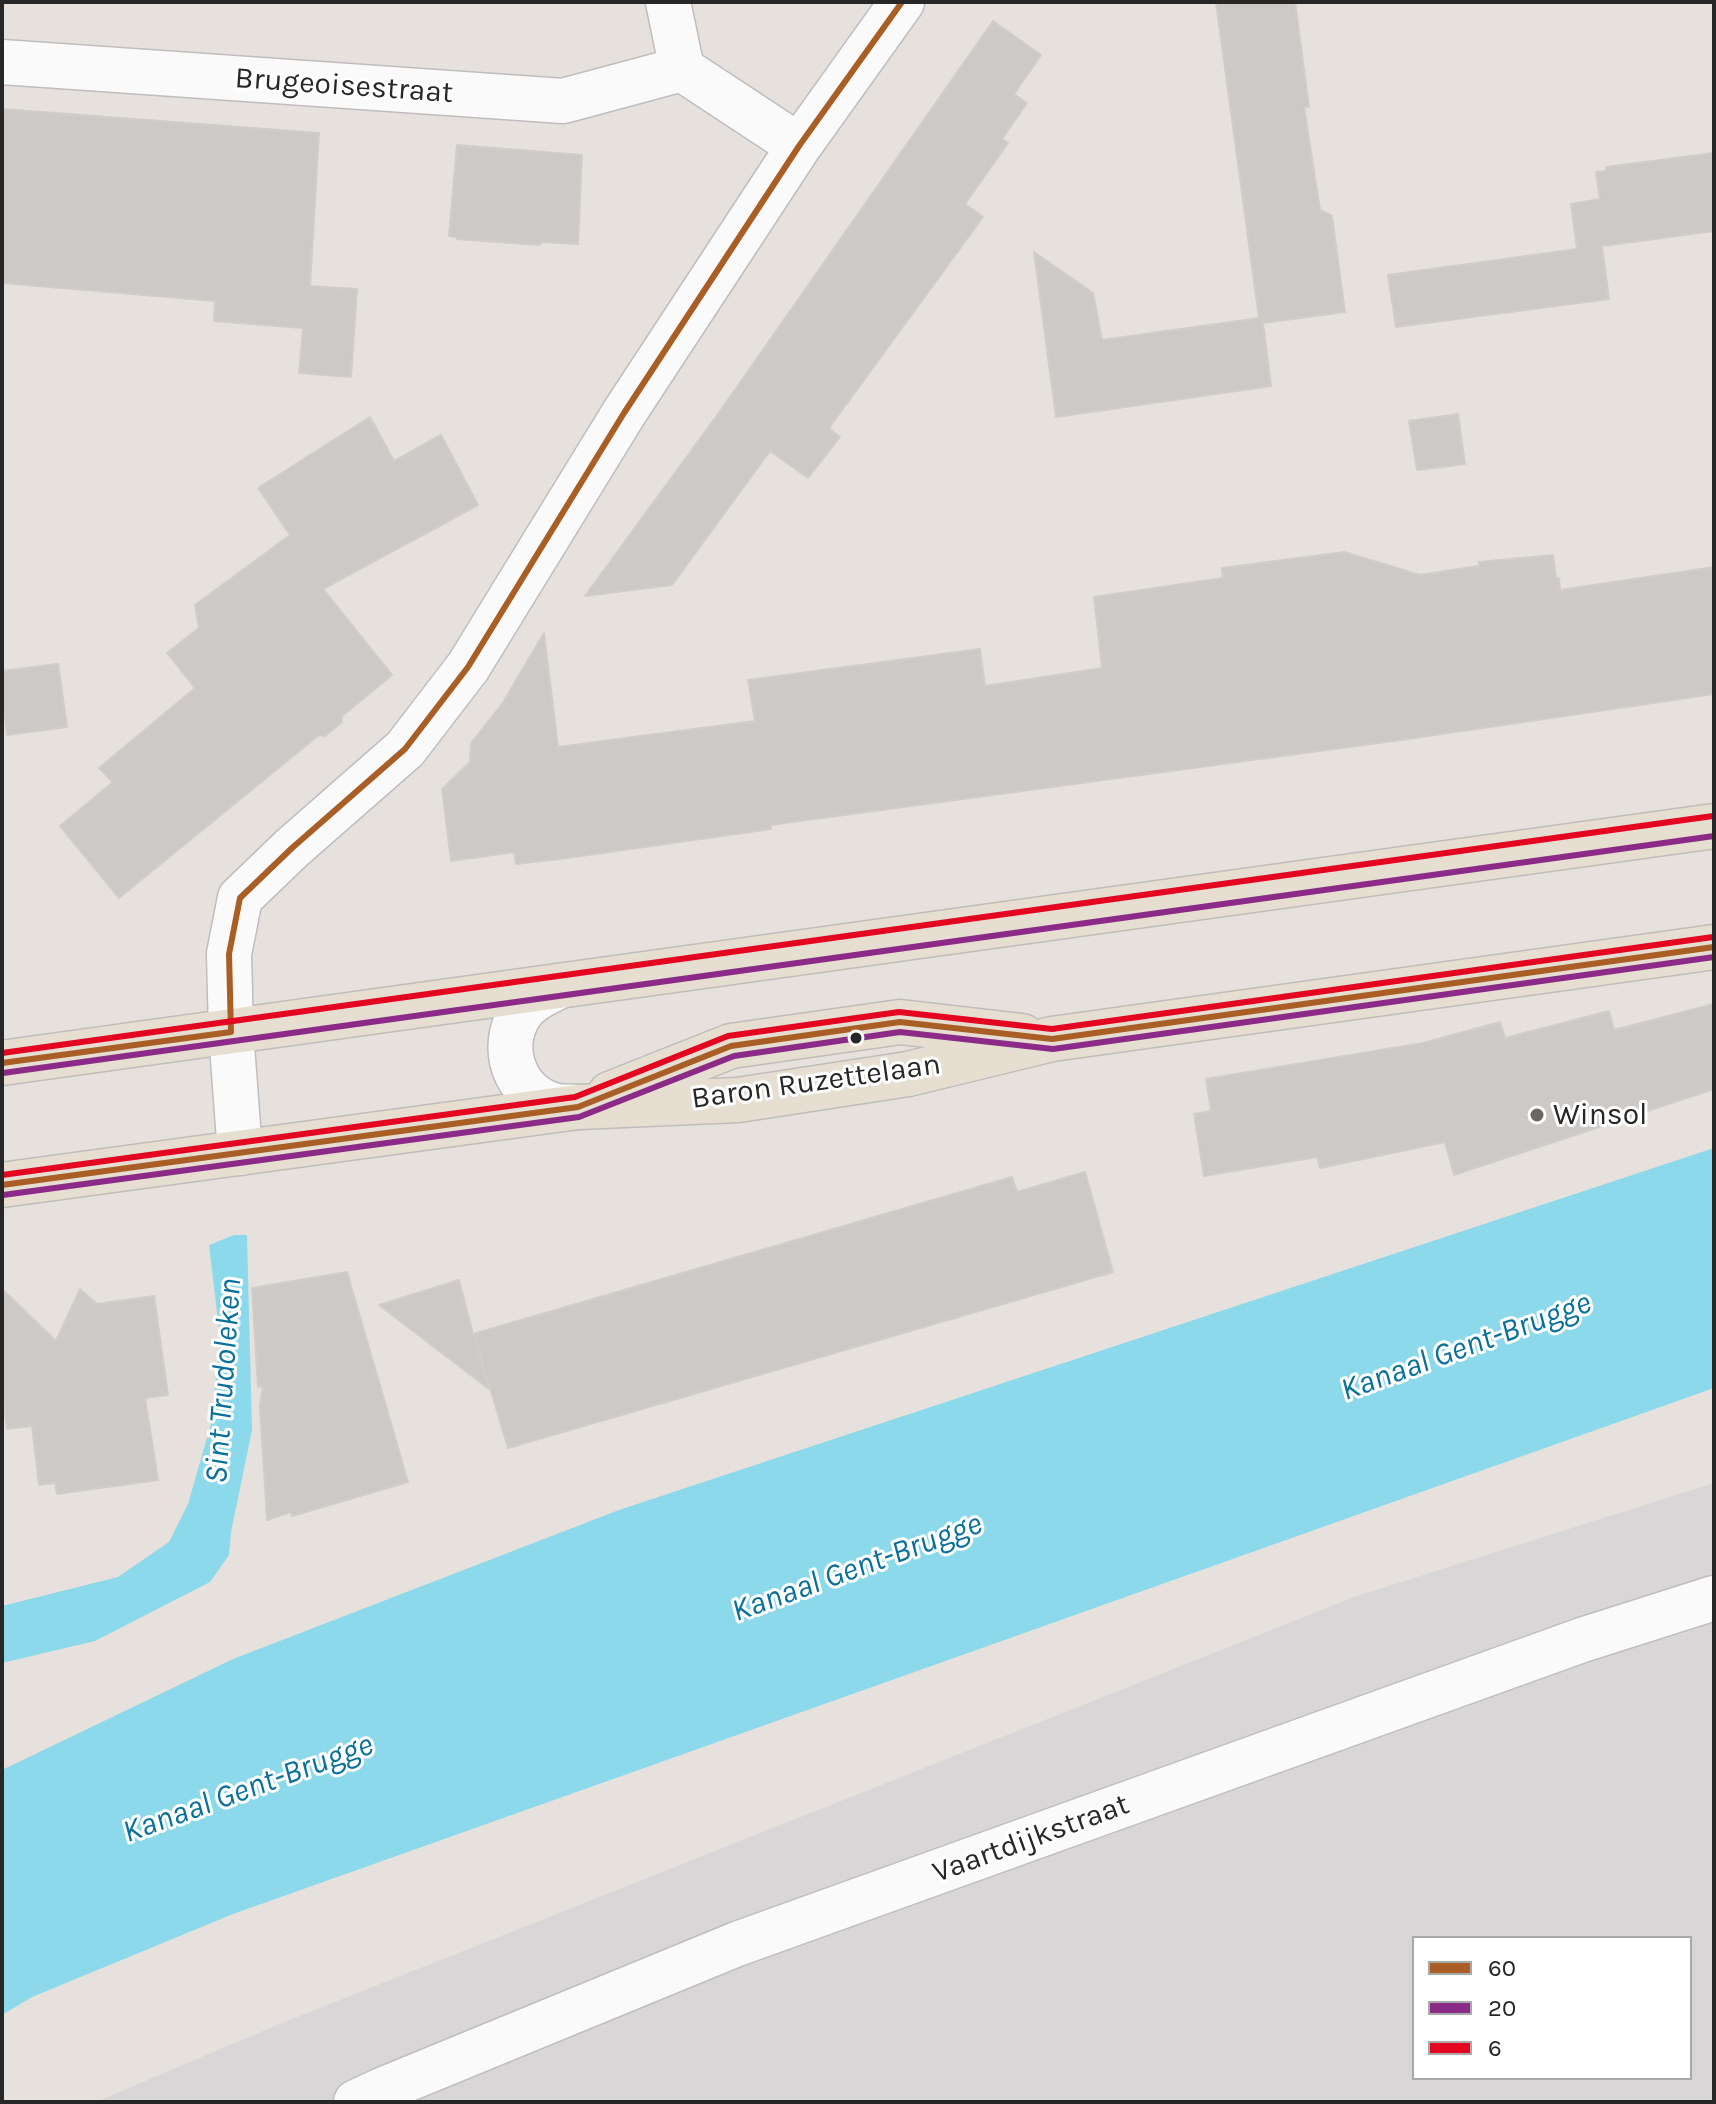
<!DOCTYPE html>
<html>
<head>
<meta charset="utf-8">
<style>
  body { margin:0 }
  #map { position:relative; width:1716px; height:2104px; overflow:hidden; background:#e6e1dc; font-family:Karla,sans-serif }
  canvas { display:block }
  .frame { position:absolute; inset:0; border:4px solid #272727; pointer-events:none }
  .legend { position:absolute; left:1412px; top:1936px; width:280px; height:144px; box-sizing:border-box; background:#fff; border:2px solid #a9a9a9; margin:0; padding:10px 14px; list-style:none; font-size:24px; color:#272727 }
  .legend li { display:flex; align-items:center; gap:16px; height:40px }
  .legend b { width:40px; border:2px solid #a9a9a9 }
</style>
</head>
<body>
<div id="map">
<canvas width="1716" height="2104"></canvas>
<div class="frame"></div>
<ul class="legend">
<li><b style="height:10px;background:#a85e24"></b>60</li>
<li><b style="height:10px;background:#8c2b87"></b>20</li>
<li><b style="height:10px;background:#e40521"></b>6</li>
</ul>
</div>
<script>
const ctx = document.querySelector('canvas').getContext('2d');
ctx.lineJoin = 'round';
function fill(path, color) {
  ctx.fillStyle = color;
  ctx.fill(path, 'evenodd');
}
function trace(path, color, width, dash) {
  ctx.strokeStyle = color;
  ctx.lineWidth = width;
  ctx.lineCap = dash ? 'butt' : 'round';
  ctx.setLineDash(dash || []);
  ctx.stroke(path);
}
function write(font, color, halo, rows, align = 'center') {
  ctx.font = font + ' Karla,sans-serif';
  ctx.lineWidth = 6;
  ctx.setLineDash([]);
  ctx.textBaseline = 'middle';
  ctx.strokeStyle = halo;
  ctx.fillStyle = color;
  for (const [text, x, y, turn = 0] of rows) {
    ctx.save();
    ctx.translate(x, y);
    ctx.rotate((+turn || 0) * Math.PI / 180);
    ctx.textAlign = isNaN(turn) ? turn : align;
    if (halo) ctx.strokeText(text, 0, 0);
    ctx.fillText(text, 0, 0);
    ctx.restore();
  }
}
fill(new Path2D(`
  M1714,1483V2102H96L277,2025L1357,1596ZM1414,1938H1690V2078H1414Z`), '#d9d6d8');
fill(new Path2D(`
  M1714,1148V1388L233,1914L32,1997L2,2015V1770L233,1659L619,1510Z
  M234,1235H247L252,1430L231,1532L229,1555L210,1582L95,1641L2,1663V1606L118,1577L169,1542L188,1504L211,1424L220,1337L209,1245Z`), '#8cd9eb');
const building = new Path2D(`
  M1216,2H1295L1309,107H1304L1320,210L1332,216L1345,312L1263,323L1271,386L1056,417L1034,252L1093,293L1102,340L1259,318Z
  M993,21L1041,55L1014,94L1027,103L1002,139L1008,143L965,204L983,217L829,428L840,437L808,478L770,451L672,585L585,596L718,414Z
  M2,109L319,133L310,286L357,289L351,377L299,373L303,328L214,321L215,301L2,283Z
  M457,145L582,155L578,244L541,242L540,245L457,239V237L449,236Z
  M1714,153V231L1602,246L1609,299L1396,327L1388,275L1577,249L1571,204L1600,199L1596,172L1606,171V167Z
  M1458,414L1465,464L1417,470L1409,421Z
  M370,417L394,461L441,435L478,505L323,589L392,675L342,716V722L325,736L319,735L119,898L60,826L113,782L99,768L195,688L167,653L199,628L195,605L290,535L258,488Z
  M1344,552L1420,575L1479,566V562L1553,555L1556,578H1559L1560,590L1714,567V694L1408,739L770,825L771,829L560,859L516,864L514,852L451,861L442,789L470,762L471,743L502,704L544,633L558,747L755,721L748,680L980,649L985,686L1102,668L1094,597L1223,578L1222,568Z
  M58,664L67,727L7,735L2,696V671Z
  M1714,1004V1089L1454,1175L1445,1142L1320,1168L1317,1157L1204,1176L1194,1114L1211,1111L1206,1079L1423,1043L1500,1022L1505,1038L1609,1011L1614,1030Z
  M1085,1172L1113,1272L508,1448L475,1338L489,1389L379,1305L459,1280L473,1334L1012,1177L1017,1192Z
  M347,1272L408,1482L292,1516L291,1512L267,1520L260,1406L263,1386L258,1387L252,1288Z
  M2,1289L56,1341L80,1289L97,1304L154,1296L168,1395L145,1398L158,1480L57,1494L55,1483L39,1485L32,1426L7,1429L2,1392Z`);
fill(building, '#cdc9c6');
trace(building, '#d1cdc8', 2);
const minor = new Path2D(`
  M668,2L682,69L799,146
  M2,62L563,101L682,69
  M240,1153L231,1032L229,954L240,898L292,848L405,749L468,667L624,413L799,146L902,2
  M356,2102L384,2089L737,1944L1582,1640L1714,1598`);
const secondary = new Path2D(`
  M560,986C546,993 529,1000 520,1014C499,1048 514,1093 553,1105C560,1107 570,1106 578,1107`);
const primary = new Path2D(`
  M2,1063L1714,826
  M610,1094L731,1046L900,1022L1022,1036
  M2,1185L578,1107L738,1100L908,1074L1052,1039L1714,947`);
trace(minor, '#bfbdbe', 47);
trace(secondary, '#bfbdbe', 47);
trace(primary, '#bfbdbb', 47);
trace(minor, '#fbfafa', 44);
trace(secondary, '#fbfafa', 44);
trace(primary, '#e6dfd1', 44);
trace(new Path2D(`
  M231,1032L229,954L240,898L292,848L405,749L468,667L624,413L799,146L902,2
  M2,1063L231,1032
  M2,1185L578,1107L731,1046L900,1022L1052,1039L1714,947`), '#a85e24', 6);
trace(new Path2D(`
  M3,1073L1714,836
  M3,1195L579,1117L734,1056L900,1032L1053,1049L1714,957`), '#8c2b87', 6);
trace(new Path2D(`
  M2,1053L1713,816
  M2,1175L575,1097L728,1036L899,1012L1052,1029L1713,937`), '#e40521', 6);
for (const [x, y, r, color] of [
  [856,1038,7,"#272727"],
  [1537,1115,8,"#6a6866"]
]) {
  const dot = new Path2D();
  dot.arc(x, y, r, 0, 2 * Math.PI);
  ctx.fillStyle = color;
  ctx.fill(dot);
  trace(dot, '#fff', 3);
}
write('30px', '#272727', '#fff', [
  ["Brugeoisestraat",344,86,4],
  ["Baron Ruzettelaan",816,1082,-8],
  ["Vaartdijkstraat",1031,1839,-20]
]);
write('30px', '#272727', '#fff', [
  ["Winsol",1553,1115]
], 'left');
write('italic 32px', '#08709a', '#fff', [
  ["Kanaal Gent-Brugge",1466,1347,-20],
  ["Sint Trudoleken",224,1381,-86],
  ["Kanaal Gent-Brugge",857,1568,-20],
  ["Kanaal Gent-Brugge",248,1789,-20]
]);
</script>
</body>
</html>
